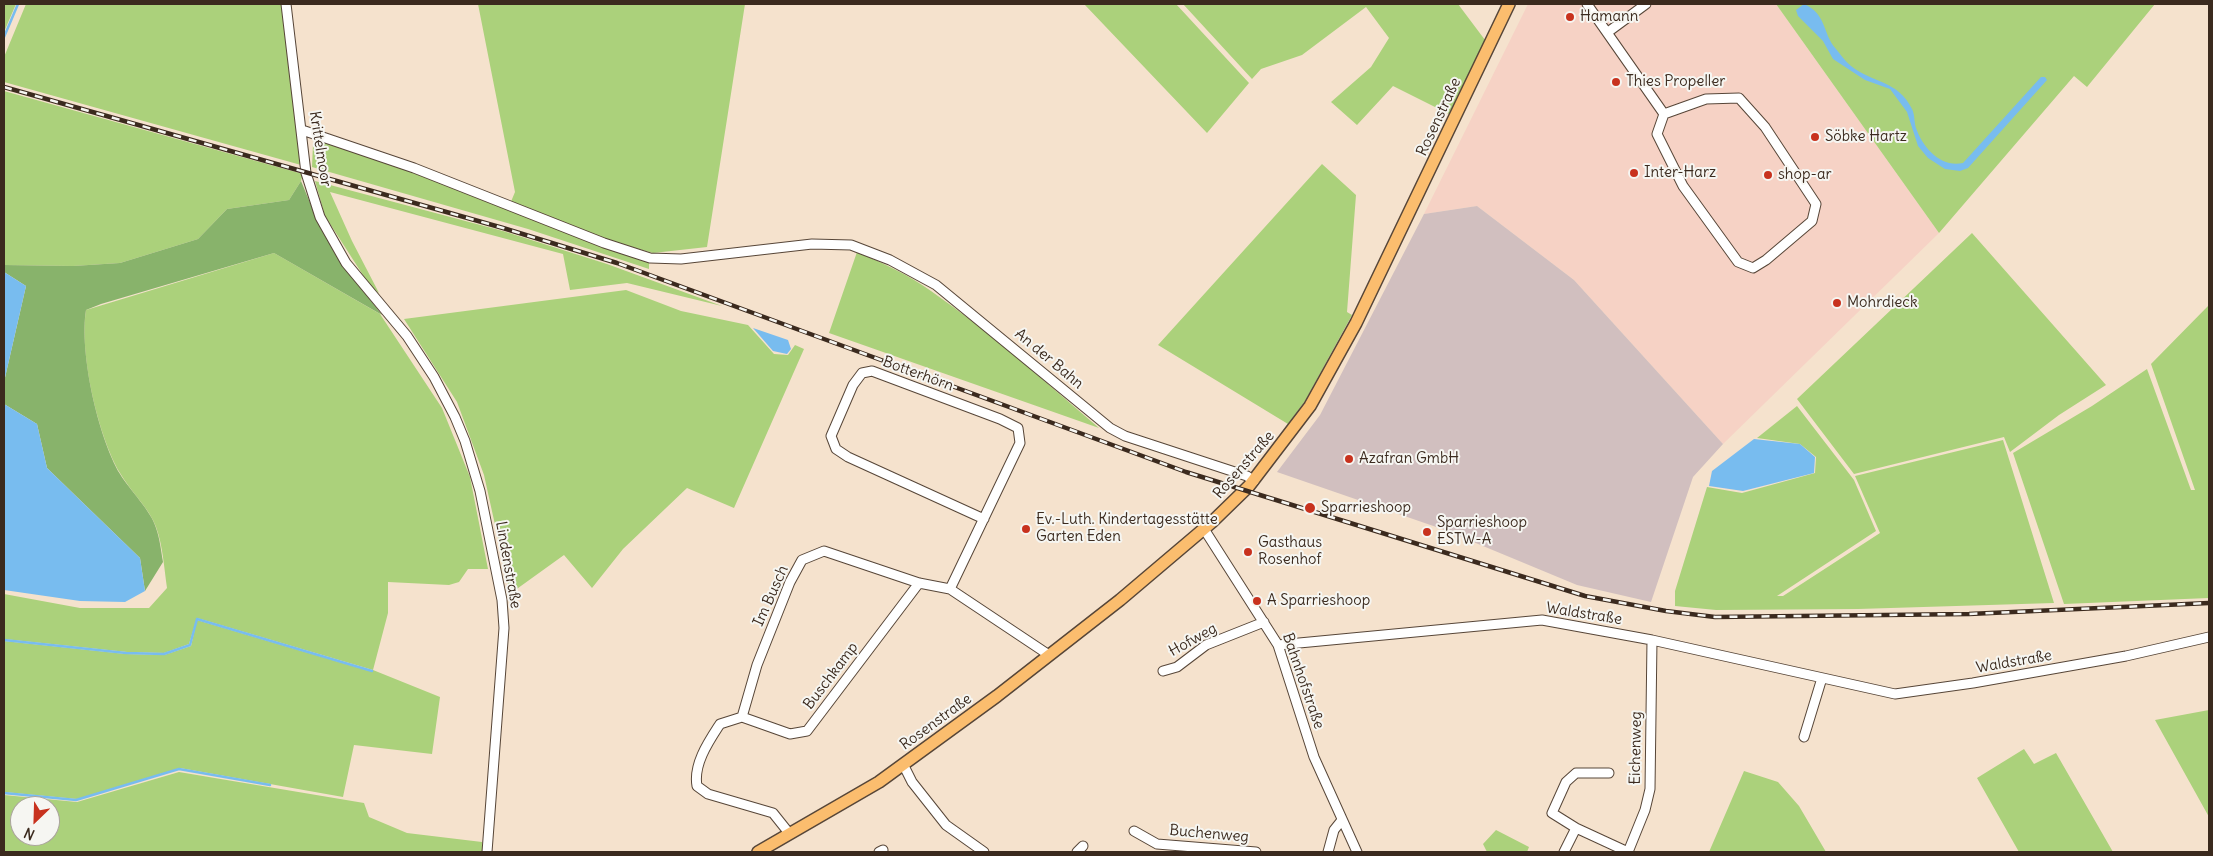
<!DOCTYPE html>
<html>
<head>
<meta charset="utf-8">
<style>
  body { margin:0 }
  #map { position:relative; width:2213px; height:856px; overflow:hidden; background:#f5e2cd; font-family:Delius,sans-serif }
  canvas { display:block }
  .frame { position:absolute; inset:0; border:5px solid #3b2a1e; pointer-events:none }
  .north { position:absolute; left:10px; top:796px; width:50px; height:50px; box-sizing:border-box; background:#f6f6f2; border:1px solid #aba49d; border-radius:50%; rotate:204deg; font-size:14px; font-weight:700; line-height:20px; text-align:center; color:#3b2a1e }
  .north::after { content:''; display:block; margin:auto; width:18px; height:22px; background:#c8321e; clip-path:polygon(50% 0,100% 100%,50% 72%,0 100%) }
</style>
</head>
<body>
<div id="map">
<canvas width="2213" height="856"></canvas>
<div class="frame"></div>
<div class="north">N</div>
</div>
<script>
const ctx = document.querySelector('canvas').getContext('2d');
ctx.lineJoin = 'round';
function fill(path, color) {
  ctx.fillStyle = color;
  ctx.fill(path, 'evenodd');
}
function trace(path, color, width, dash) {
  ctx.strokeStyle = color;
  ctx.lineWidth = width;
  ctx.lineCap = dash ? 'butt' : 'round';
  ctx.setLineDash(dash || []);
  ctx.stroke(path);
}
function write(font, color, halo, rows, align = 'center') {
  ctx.font = font + ' Delius,sans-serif';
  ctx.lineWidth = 4;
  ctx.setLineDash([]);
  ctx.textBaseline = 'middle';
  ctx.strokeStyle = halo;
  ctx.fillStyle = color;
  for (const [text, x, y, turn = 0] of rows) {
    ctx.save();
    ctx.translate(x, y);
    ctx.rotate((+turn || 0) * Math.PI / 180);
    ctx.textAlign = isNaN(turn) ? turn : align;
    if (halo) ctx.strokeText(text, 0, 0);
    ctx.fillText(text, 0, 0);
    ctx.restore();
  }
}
fill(new Path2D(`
  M1528,4H1776L1939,233L1723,444L1574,280L1477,206L1424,214Z`), '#f6d2c5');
fill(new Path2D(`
  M1477,206L1574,280L1723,444L1693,477L1651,602L1577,585L1442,529L1277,472L1320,415L1424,214Z`), '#d1bfbf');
fill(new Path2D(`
  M4,4H16L4,32Z
  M26,4H284L301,165L4,82V57Z
  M478,4H745L707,247L653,253L603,239L510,204L515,192Z
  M1084,4H1176L1249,83L1207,133Z
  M1183,4H1458L1485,40L1449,114L1393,86L1357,125L1331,102L1371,67L1389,38L1366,7L1302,55L1261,69L1252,79Z
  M1776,4H2155L2087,87L2074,76L1939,233Z
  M4,91L303,174L301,181L289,200L227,209L198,239L120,263L73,266L4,265Z
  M324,140L649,260V269L528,229L312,167L313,144Z
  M1322,164L1356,195L1347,312L1352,315L1305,401L1288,424L1158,345Z
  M315,181L503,231L607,264L722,306L627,283L570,290L563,254L330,192L352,241L379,293L370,286L325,216Z
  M1972,233L2106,385L2059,415L2010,452L2004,437L1854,474L1797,399Z
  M857,252C883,263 909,275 931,291C990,332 1044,381 1099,428L829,333Z
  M274,253L380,314L442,408L470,477L488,569H468L459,582L449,585L388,582V613L373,670L440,697L432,754L354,745L343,797L180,768L77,799L4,792V641L126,654L164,655L191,646L197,620L373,672V670L197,618L189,644L164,653L127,652L4,639V594L80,608H149L167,588C164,568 163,546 156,527C151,511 129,489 120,473C98,436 79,353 86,310Z
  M626,290L681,311L748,325L774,354L788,355L795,345L804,349L734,508L687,488L623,549L592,588L564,555L507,596L509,588L484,475L457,402L404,319Z
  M2209,305V598L2064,604L2013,453L2092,406L2147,369L2191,490H2195L2151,364Z
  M1797,406L1854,480L1876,531L1777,596H1783L1880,533L1855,476L2003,440L2054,603L1858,609L1716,610L1675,606V591L1707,487L1742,493L1815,473L1816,457L1800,444L1757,438Z
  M2209,710V817L2155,720Z
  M2024,749L2034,764L2056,753L2113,852H2019L1977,778Z
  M1744,771L1778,782L1799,806L1826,852H1709Z
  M179,772L364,803L369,817L407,833L482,842V852H4V795L77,802ZM20,806H50V836H20Z
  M1496,830L1529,847L1527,852H1487L1483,844Z`), '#abd17b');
fill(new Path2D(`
  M301,181L318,222L342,263L382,315L274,253L101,304L86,310C79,352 98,437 120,474C129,489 152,512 156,528C160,539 161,551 163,562L145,591L140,558L47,468L37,424L4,404V382L26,286L4,272V265L73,266L120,263L198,239L227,209L289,200Z`), '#88b36b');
fill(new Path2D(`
  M1804,4C1827,14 1822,33 1836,49C1840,54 1845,61 1851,66C1872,83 1898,80 1912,109C1915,115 1914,122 1916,128C1923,148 1941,168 1963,163L2041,77H2045L2047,80L1968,168L1960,171L1945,169L1928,158L1918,146L1907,112L1890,89L1865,80L1833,59L1823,41L1798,16L1796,10Z
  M4,272L26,286L4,382Z
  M753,328L788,340L791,349L787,354L773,351Z
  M4,404L37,424L47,468L140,558L145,591L125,602L80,601L4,590Z
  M1754,439L1800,444L1815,457L1814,473L1743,491L1709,486L1712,471Z`), '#78bcef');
trace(new Path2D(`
  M4,37L18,4
  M4,640L126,653L164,654L190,645L197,619L372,671
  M4,793L76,800L179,769L270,785`), '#78bcef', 2.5);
const minor = new Path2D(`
  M286,4L306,173L320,217L346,263L407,336L434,377L455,417L465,441L480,491L502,600L504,628L487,852
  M1587,4L1664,114
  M1608,32L1646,4
  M1739,98L1765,127L1816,204L1812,221L1766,260L1753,268L1738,262L1683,186L1657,134L1664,114L1706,99Z
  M302,130L414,168L604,243L650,258L681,259L812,244L851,245L890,260L936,285L1110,428L1125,436L1247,476L1254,481
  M1204,529L1278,645L1314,757L1357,852
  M950,589L1020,443L1018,428L1000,419L872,371L862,373L853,385L831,436L836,449L848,457L984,519
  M1278,645L1542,620L1652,640L1895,694L1973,683L2126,656L2209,637
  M1163,671L1177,667L1206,645L1264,622
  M742,717L790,734L807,731L919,583
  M1804,737L1822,678
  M903,764L912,782L946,825L984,852
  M1609,773H1576L1566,782L1552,813L1576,828L1628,852
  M1134,831L1157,844L1256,852
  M789,833L773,813L708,794L697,786C693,764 709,741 720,724L742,717L757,665L790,582L802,560L824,551L919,583L950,589L1049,655
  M879,852L883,850
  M1077,852L1083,846
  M1328,852L1334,830L1342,820
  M1564,852L1576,828
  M1628,852L1645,810L1650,789L1652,640`);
const major = new Path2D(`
  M758,852L879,782L997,696L1120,600L1212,522L1249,486L1310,406L1356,323L1509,4`);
trace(minor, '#574638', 11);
trace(major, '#574638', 14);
trace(minor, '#fff', 9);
trace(major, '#fbbd6e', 11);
const rail = new Path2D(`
  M4,87L503,228L617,263L1186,472L1585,596L1666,611L1715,617L1969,614L2209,603`);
trace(rail, '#3b2a1e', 4.5);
trace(rail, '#f6f6f2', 2.5, [8]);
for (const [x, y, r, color] of [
  [1570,17,5,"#c8321e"],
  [1616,82,5,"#c8321e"],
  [1815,137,5,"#c8321e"],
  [1634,173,5,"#c8321e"],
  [1768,175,5,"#c8321e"],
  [1837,303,5,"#c8321e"],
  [1349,459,5,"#c8321e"],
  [1310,508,6,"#c8321e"],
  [1026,529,5,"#c8321e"],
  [1427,532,5,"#c8321e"],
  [1248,552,5,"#c8321e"],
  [1257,601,5,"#c8321e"]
]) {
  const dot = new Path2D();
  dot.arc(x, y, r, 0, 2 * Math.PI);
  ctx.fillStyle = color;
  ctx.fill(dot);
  trace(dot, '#f6f6f2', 2);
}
write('15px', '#3b2a1e', '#f6f6f2', [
  ["Hamann",1580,17],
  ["Thies Propeller",1626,82],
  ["Söbke Hartz",1825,137],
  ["Inter-Harz",1644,173],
  ["shop-ar",1778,175],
  ["Mohrdieck",1847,303],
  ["Azafran GmbH",1359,459],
  ["Sparrieshoop",1321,508],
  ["Ev.-Luth. Kindertagesstätte",1036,520],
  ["Garten Eden",1036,537],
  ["Sparrieshoop",1437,523],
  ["ESTW-A",1437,540],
  ["Gasthaus",1258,543],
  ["Rosenhof",1258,560],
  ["A Sparrieshoop",1267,601]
], 'left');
write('15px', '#3b2a1e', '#f6f6f2', [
  ["Rosenstraße",1439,117,-65],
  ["Krittelmoor",320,149,81],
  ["An der Bahn",1049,359,40],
  ["Botterhörn",918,374,20],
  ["Rosenstraße",1244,465,-49],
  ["Lindenstraße",508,565,80],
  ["Im Busch",771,596,-66],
  ["Waldstraße",1584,614,9],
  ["Hofweg",1193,640,-29],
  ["Waldstraße",2014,662,-10],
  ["Buschkamp",831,676,-53],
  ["Bahnhofstraße",1303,681,71],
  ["Rosenstraße",936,722,-36],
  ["Eichenweg",1636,748,-89],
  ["Buchenweg",1209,834,5]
]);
</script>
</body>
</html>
